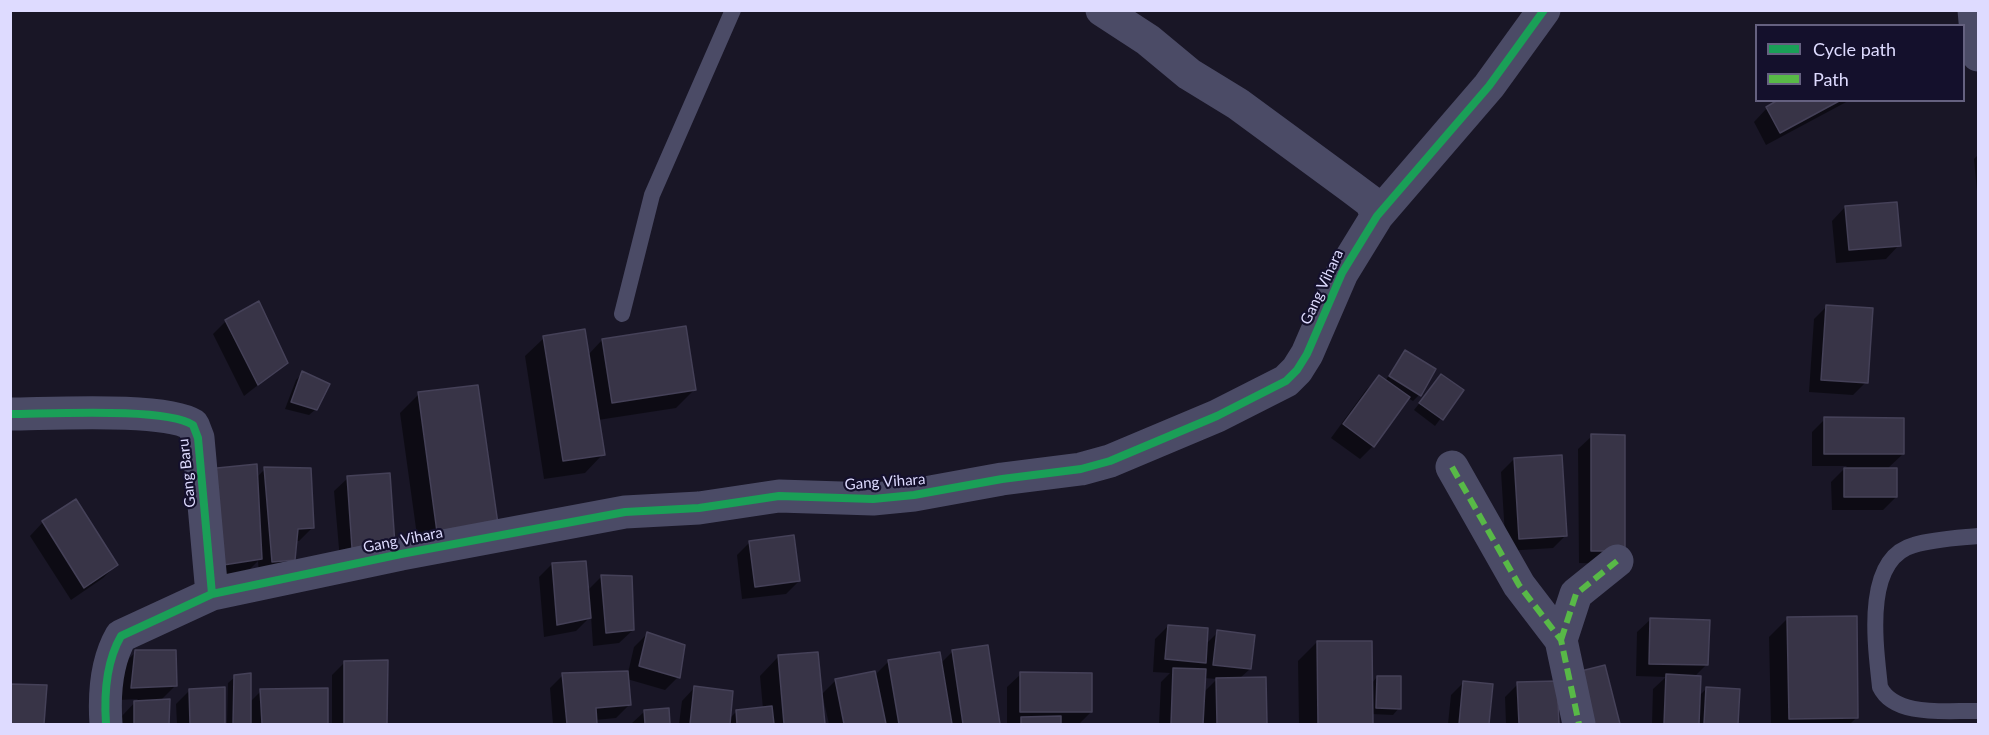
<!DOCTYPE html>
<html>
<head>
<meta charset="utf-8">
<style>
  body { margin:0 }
  #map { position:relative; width:1989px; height:735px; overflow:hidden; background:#191626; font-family:Lato,sans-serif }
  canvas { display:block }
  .frame { position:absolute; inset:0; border:12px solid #dedbff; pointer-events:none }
  .legend { position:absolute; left:1755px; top:24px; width:210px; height:78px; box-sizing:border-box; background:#14102c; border:2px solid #656180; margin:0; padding:8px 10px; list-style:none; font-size:18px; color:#dedbff }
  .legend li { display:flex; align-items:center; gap:12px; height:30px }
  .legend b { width:30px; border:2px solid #656180 }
</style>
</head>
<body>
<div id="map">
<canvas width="1989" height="735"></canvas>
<div class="frame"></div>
<ul class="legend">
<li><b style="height:8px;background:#1a9f57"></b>Cycle path</li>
<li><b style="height:8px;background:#58b947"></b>Path</li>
</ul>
</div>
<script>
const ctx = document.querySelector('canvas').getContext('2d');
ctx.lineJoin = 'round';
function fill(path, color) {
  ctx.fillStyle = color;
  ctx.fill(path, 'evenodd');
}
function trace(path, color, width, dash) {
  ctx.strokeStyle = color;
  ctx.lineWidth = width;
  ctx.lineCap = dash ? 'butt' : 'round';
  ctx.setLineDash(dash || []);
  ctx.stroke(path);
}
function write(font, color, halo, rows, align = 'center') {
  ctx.font = font + ' Lato,sans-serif';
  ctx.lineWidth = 4.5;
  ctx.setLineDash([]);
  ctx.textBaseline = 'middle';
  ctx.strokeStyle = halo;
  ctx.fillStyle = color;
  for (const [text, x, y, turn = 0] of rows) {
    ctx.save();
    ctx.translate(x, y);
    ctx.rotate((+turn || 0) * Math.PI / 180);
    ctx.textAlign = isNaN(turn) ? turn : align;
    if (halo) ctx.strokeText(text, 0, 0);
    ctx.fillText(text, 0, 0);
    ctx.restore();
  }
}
fill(new Path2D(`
  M1782,100H1850L1766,145L1754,122L1767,108Z
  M1978,155V202L1974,159Z
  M1845,207L1899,245L1886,259L1836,263L1832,221Z
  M1827,306L1866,382L1853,395L1809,392L1814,319Z
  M226,321L286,363L244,396L213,334Z
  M544,338L588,355L602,340L695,389L676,408L598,420L603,454L585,473L544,479L525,356Z
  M1406,352L1419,395L1413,401L1408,398L1373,446L1360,459L1331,438L1366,390L1379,377L1385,381Z
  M303,373L316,409L309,415L285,409L296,380Z
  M1441,376L1462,390L1435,426L1414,410Z
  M419,394L477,543L419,550L400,413Z
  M1825,419L1903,454L1887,469L1896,497L1883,510H1832L1831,482L1847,466H1812V432Z
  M1592,436L1611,564L1579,563L1578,449Z
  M1514,459L1566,535L1553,548L1506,551L1501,472Z
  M265,469L312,528L299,541H295L294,559L280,573L259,575L258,561L247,572L204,579L256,478Z
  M348,478L393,544L340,560L334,491Z
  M75,501L116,565L103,578L71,600L30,536L43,522Z
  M750,542L799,581L786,594L742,599L737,555Z
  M552,564L587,591L602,576L633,630L619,643L593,646L591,616L576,631L544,637L539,577Z
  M1788,618L1857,717L1850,724H1771L1769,637Z
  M1651,619L1707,664L1694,677L1699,696L1707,688L1738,690L1737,724H1652L1653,689L1666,677L1636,676L1637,632Z
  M1168,626L1206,644L1218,632L1250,669L1239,679H1265L1266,724H1204V722L1159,724L1161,682L1170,673L1153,672L1155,639ZM1204,678L1217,679L1203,693Z
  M647,634L678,677L665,690L627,679L629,705L616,718L595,720V724H553L550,688L563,675L628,673L634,647Z
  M1317,642L1371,684L1377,677L1399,708L1393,715L1371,714V724H1299L1298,661Z
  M987,647L998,724H829L823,698H821L824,724H679L682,701L695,687L729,719L737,711L763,709L760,676L778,657L821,695L836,680L875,675L889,661L940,664L952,652Z
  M136,652L176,685L160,701L168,700V724H122V716L138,699L119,700L122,665Z
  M386,661L385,724H332V675L345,662Z
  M1604,667L1618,724H1566L1556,693L1558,724H1506L1505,697L1518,684L1556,683Z
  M1021,674L1091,712L1079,724H1093H1007V687Z
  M235,677L250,702L261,691L326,689L327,724H227L228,683Z
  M1464,682L1491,685L1487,724H1448L1451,695Z
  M223,689L224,724H177L176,704L189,691Z
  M668,710L669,724H631L645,711Z`), '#0007');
const building = new Path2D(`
  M1778,100H1841L1780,133L1766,107Z
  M1897,202L1901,246L1849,250L1845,206Z
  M259,301L288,363L258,385L225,320Z
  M1826,305L1873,308L1868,383L1821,380Z
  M686,326L696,390L612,403L602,339Z
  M585,329L605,455L563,461L543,336Z
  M1405,350L1436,369L1421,396L1389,376Z
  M302,371L330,384L317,410L291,402Z
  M1441,374L1464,390L1443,420L1419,403Z
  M1379,375L1410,397L1374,447L1343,424Z
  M478,385L498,524L437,532L418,392Z
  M1824,417L1904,418V454H1824Z
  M1591,434L1625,435V551H1591Z
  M1562,455L1567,536L1519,539L1514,458Z
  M257,464L262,559L217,566L207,469Z
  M264,467L311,468L314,528L298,529L295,560L272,562Z
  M1844,468H1897V497H1844Z
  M390,473L395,545L352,548L347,476Z
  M76,499L118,565L84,588L42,521Z
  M794,535L800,581L755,587L749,541Z
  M586,561L591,618L557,625L552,563Z
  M601,575L632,576L634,630L606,633Z
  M1857,616L1858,718L1789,719L1787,617Z
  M1650,618L1710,620L1708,665L1649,664Z
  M1168,625L1208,628L1206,663L1165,659Z
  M1217,630L1255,635L1251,669L1213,665Z
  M647,632L685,645L680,678L639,666Z
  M1317,641H1372L1373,724H1318Z
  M988,645L1000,724H963L952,650Z
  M135,650H176L177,686L131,688Z
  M818,652L825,724H784L778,655Z
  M940,652L952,724H899L888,660Z
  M388,660L387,724H344V661Z
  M1605,665L1620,724H1582L1569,674Z
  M1173,668L1206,669L1203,724H1171Z
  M628,671L631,705L596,708L597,724H567L562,673Z
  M875,671L886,724H844L835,679Z
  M1020,672L1092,673V712H1020Z
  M251,673V724H233L234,675Z
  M1666,674L1701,676L1699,724H1664Z
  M1377,676H1401V709L1376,708Z
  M1266,677L1267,724H1217L1216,678Z
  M1463,681L1493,684L1489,724H1459Z
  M1557,681L1559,724H1519L1517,682Z
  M10,684L47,685L44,724H10Z
  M694,686L733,691L730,724H690Z
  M225,687V724H190L189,689Z
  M1706,687L1740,689L1738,724H1704Z
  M328,688V724H262L260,689Z
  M170,699L169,724H134V701Z
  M772,706L774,724H737L736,710Z
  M669,708L670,724H645L644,710Z
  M1061,716V724H1021V717Z`);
fill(building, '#383447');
trace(building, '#454158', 1.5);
trace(new Path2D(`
  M622,314L652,195L733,10
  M1978,536C1957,538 1934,539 1914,545C1862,559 1876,648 1880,687C1895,718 1949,710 1978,711`), '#4b4b66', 16);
trace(new Path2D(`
  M1102,10L1148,40L1189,74L1238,104L1351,187L1371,202L1377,216
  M1974,10L1978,55
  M10,414C48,414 165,407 193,425L198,438L212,594
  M1452,467L1519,585L1561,640L1579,724
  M1561,640L1576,594L1617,561
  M106,724C104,695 106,662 121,636L212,594L401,554L625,512L699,508L779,496L873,499L914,495L1002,479L1081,469L1110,461L1217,416L1286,381L1297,370L1307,354L1342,273L1377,216L1489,86L1544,10`), '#4b4b66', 33);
trace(new Path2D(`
  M1452,467L1519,585L1561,640L1579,724
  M1561,640L1576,594L1617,561`), '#58b947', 6, [12, 6]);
trace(new Path2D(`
  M10,414C48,414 165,407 193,425L198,438L212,594
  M106,724C104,695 106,662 121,636L212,594L401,554L625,512L699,508L779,496L873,499L914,495L1002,479L1081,469L1110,461L1217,416L1286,381L1297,370L1307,354L1342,273L1377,216L1489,86L1544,10`), '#1a9f57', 8);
write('15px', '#dedbff', '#14102c', [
  ["Gang Vihara",1322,287,-65],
  ["Gang Baru",187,473,-96],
  ["Gang Vihara",885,482,-4],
  ["Gang Vihara",403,540,-11]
]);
</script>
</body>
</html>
